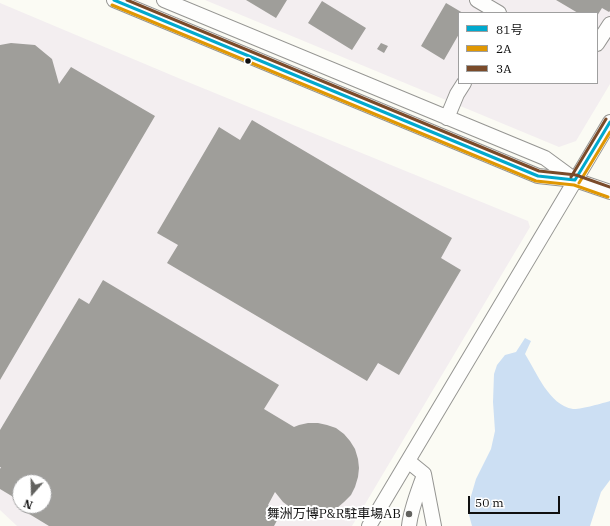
<!DOCTYPE html>
<html>
<head>
<meta charset="utf-8">
<style>
  body { margin:0 }
  #map { position:relative; width:610px; height:526px; overflow:hidden; background:#fbfbf4; font-family:"IBM Plex Serif","Noto Sans JP",serif }
  canvas { display:block }
  .legend { position:absolute; left:458px; top:12px; width:140px; height:72px; box-sizing:border-box; background:#fff; border:1px solid #9f9f9f; margin:0; padding:5px 7px; list-style:none; font-size:12px; color:#0f0f0f }
  .legend li { display:flex; align-items:center; gap:8px; height:20px }
  .legend b { width:20px; border:1px solid #9f9f9f }
  .north { position:absolute; left:12px; top:474px; width:40px; height:40px; box-sizing:border-box; background:#fff; border:1px solid #9f9f9f; border-radius:50%; rotate:200deg; font-size:11px; font-weight:700; line-height:16px; text-align:center; color:#0f0f0f }
  .north::after { content:''; display:block; margin:auto; width:14px; height:18px; background:#62625f; clip-path:polygon(50% 0,100% 100%,50% 72%,0 100%) }
  .scale { position:absolute; left:468px; top:496px; width:92px; height:18px; box-sizing:border-box; border:2px solid #0f0f0f; border-top:0; padding-left:5px; font-size:12px; line-height:14px; white-space:nowrap; color:#0f0f0f; -webkit-text-stroke:3px #fff; paint-order:stroke }
</style>
</head>
<body>
<div id="map">
<canvas width="610" height="526"></canvas>
<ul class="legend">
<li><b style="height:5px;background:#00a9ce"></b>81号</li>
<li><b style="height:5px;background:#e09702"></b>2A</li>
<li><b style="height:5px;background:#7a4b2a"></b>3A</li>
</ul>
<div class="north">N</div>
<div class="scale">50 m</div>
</div>
<script>
const ctx = document.querySelector('canvas').getContext('2d');
ctx.lineJoin = 'round';
function fill(path, color) {
  ctx.fillStyle = color;
  ctx.fill(path, 'evenodd');
}
function trace(path, color, width, dash) {
  ctx.strokeStyle = color;
  ctx.lineWidth = width;
  ctx.lineCap = dash ? 'butt' : 'round';
  ctx.setLineDash(dash || []);
  ctx.stroke(path);
}
function write(font, color, halo, rows, align = 'center') {
  ctx.font = font + ' "IBM Plex Serif","Noto Sans JP",serif';
  ctx.lineWidth = 4;
  ctx.setLineDash([]);
  ctx.textBaseline = 'middle';
  ctx.strokeStyle = halo;
  ctx.fillStyle = color;
  for (const [text, x, y, turn = 0] of rows) {
    ctx.save();
    ctx.translate(x, y);
    ctx.rotate((+turn || 0) * Math.PI / 180);
    ctx.textAlign = isNaN(turn) ? turn : align;
    if (halo) ctx.strokeText(text, 0, 0);
    ctx.fillText(text, 0, 0);
    ctx.restore();
  }
}
fill(new Path2D(`
  M205,0H610V84L576,141L559,147ZM459,13H597V83H459Z
  M0,3L183,80L528,221L530,227L352,526H17L0,510ZM20,482H44V506H20Z`), '#f3eef0');
fill(new Path2D(`
  M525,338L531,341L525,354C537,373 549,405 573,409C579,410 603,403 610,401V480L601,492L590,526H472L469,515V503L476,479L491,449L495,431L493,402L494,374L497,365L505,355L516,352Z`), '#ccdff3');
fill(new Path2D(`
  M246,0H287L276,18Z
  M556,0H610V11L609,12L602,8L597,16V13H578Z
  M322,1L366,28L352,50L308,23Z
  M446,3L463,13H459V34L444,60L421,46Z
  M11,43L35,45L52,59L59,84L71,67L155,116L0,380V45Z
  M381,43L388,46L384,53L377,49Z
  M252,120L452,238L441,258L461,270L399,375L378,363L367,381L167,263L178,245L157,233L215,134L219,127L240,140Z
  M103,280L279,385L264,409L294,427L299,425L308,423H318L327,425L336,428L344,434L350,441L355,449L358,459L359,468L358,477L355,487L351,495L344,502L337,508L319,514H309L300,512L291,508L283,502L275,492L268,505L281,513L274,526H49L21,509L23,506H44V482H20V501L0,489V469L1,467H0V430L79,298L89,304Z`), '#9f9e9a');
const minor = new Path2D(`
  M114,0L538,176L575,180L610,192
  M164,0L545,158L575,180
  M477,0L499,13
  M597,44L610,24
  M447,118L457,94L464,83
  M408,461L424,474L434,526
  M369,526L610,122
  M409,526C411,508 418,492 424,475`);
trace(minor, '#959592', 16);
trace(minor, '#fefefd', 14);
trace(new Path2D(`
  M114,0L538,176L575,180
  M575,180L610,122`), '#00a9ce', 3);
trace(new Path2D(`
  M112,5L536,181L574,185L608,197
  M579,183L610,132`), '#e09702', 3);
trace(new Path2D(`
  M127,0L539,171L576,175L610,187
  M571,177L606,119`), '#7a4b2a', 3);
for (const [x, y, r, color] of [
  [248,61,3.5,"#0f0f0f"],
  [409,514,4,"#62625f"]
]) {
  const dot = new Path2D();
  dot.arc(x, y, r, 0, 2 * Math.PI);
  ctx.fillStyle = color;
  ctx.fill(dot);
  trace(dot, '#fff', 1.5);
}
write('13px', '#0f0f0f', '#fff', [
  ["舞洲万博P&R駐車場AB",401,514]
], 'right');
</script>
</body>
</html>
